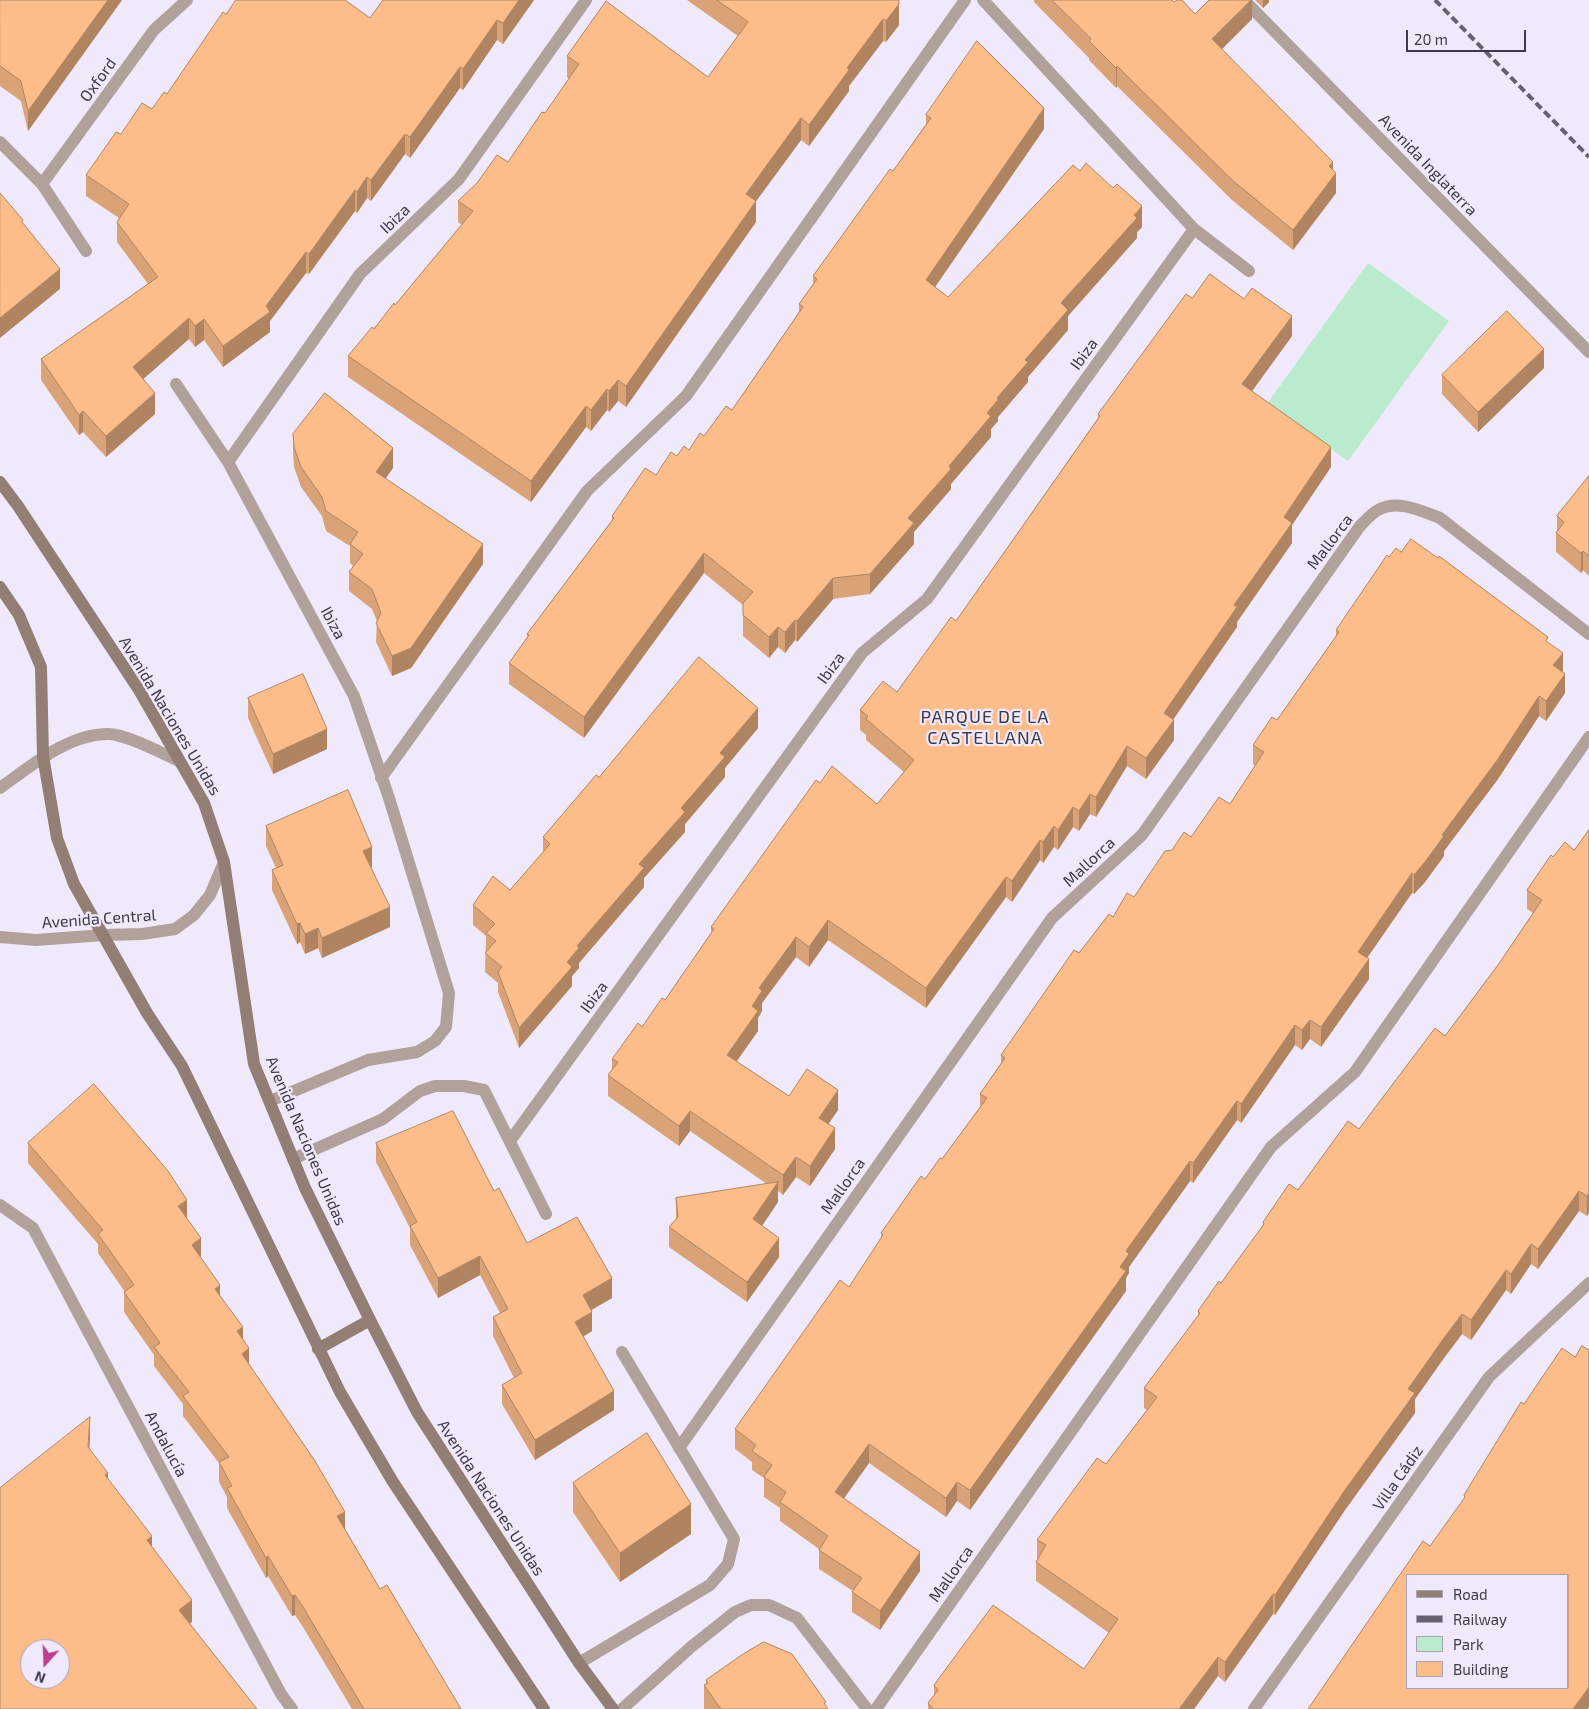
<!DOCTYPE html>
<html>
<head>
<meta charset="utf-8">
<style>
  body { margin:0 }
  #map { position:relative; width:1589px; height:1709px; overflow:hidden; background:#f0e9fb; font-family:"Exo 2",sans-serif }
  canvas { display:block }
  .legend { position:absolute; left:1406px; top:1574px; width:162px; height:115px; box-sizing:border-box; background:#f0e9fb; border:1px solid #a9a3b3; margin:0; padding:6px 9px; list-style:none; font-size:15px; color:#3f3a46 }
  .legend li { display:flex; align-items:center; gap:10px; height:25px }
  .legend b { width:25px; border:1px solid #a9a3b3 }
  .north { position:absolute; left:20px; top:1639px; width:50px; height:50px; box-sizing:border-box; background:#f0e9fb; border:1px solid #a9a3b3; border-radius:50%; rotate:200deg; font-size:14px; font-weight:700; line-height:20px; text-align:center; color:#3f3a46 }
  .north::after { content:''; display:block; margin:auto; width:18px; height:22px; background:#bb3d8c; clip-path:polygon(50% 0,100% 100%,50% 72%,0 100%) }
  .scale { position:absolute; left:1406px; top:30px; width:120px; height:22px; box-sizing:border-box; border:2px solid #3f3a46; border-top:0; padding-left:6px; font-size:15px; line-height:18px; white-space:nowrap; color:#3f3a46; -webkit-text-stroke:4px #f0e9fb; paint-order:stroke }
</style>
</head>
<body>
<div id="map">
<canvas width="1589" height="1709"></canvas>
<ul class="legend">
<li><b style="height:6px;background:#927e74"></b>Road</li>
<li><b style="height:6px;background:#67616f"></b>Railway</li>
<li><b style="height:14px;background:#baebce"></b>Park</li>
<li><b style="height:14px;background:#fcbd8a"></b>Building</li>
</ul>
<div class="north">N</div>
<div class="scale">20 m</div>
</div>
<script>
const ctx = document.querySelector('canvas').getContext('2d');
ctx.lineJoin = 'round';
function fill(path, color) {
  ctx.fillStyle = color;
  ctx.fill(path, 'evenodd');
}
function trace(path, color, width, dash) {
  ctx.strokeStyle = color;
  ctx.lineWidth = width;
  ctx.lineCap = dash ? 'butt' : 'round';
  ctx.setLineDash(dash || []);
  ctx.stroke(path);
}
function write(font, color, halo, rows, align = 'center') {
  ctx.font = font + ' "Exo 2",sans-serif';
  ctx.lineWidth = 4.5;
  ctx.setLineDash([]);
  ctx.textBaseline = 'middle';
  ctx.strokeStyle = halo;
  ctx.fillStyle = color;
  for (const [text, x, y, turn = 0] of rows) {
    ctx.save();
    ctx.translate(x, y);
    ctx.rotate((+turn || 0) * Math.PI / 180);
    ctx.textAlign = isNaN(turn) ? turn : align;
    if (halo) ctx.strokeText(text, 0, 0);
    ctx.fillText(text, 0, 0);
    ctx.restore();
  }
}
fill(new Path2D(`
  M1368,263L1449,321L1348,461L1267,404Z`), '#baebce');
trace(new Path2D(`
  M983,0L1194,229L1249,271
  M1244,0L1589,352
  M0,142L42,184L86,251
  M42,184L154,30L187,0
  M176,384L228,462L354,696L389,798L449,993L446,1027L435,1041L417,1052L368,1060L270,1101
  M228,462L360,274L459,179L586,0
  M381,778L587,491L686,396L965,0
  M0,788C31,766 68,734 108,734C126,734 162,753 179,761
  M0,937L36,940L104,935L142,934L175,929L194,915L210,895L224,862
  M510,1141L862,653L927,599L1194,229
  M293,1159L383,1119L420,1091L435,1086H464L484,1090L546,1214
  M0,1205L33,1228L281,1694L292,1709
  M679,1448L1052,918L1142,835L1360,526C1365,521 1372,513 1378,510C1398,499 1421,511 1440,518L1589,634
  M579,1663L710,1585L728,1564L734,1539L622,1352
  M622,1709L691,1647L735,1612L751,1605H769L797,1618L867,1709
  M876,1709L1271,1147L1355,1072L1589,737
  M1254,1709L1489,1377L1589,1283`), '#b0a29b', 12);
trace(new Path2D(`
  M0,482L18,506L139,690L204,803L224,862L254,1064L305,1188L370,1320L417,1412L579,1663L613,1709
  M0,587L19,615L41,667L43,756L57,838L74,884L147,1013L182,1066L340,1392L393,1482L544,1709
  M318,1349L370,1320`), '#927e74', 12);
trace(new Path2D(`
  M1435,0L1589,157`), '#67616f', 4, [8, 4]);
fill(new Path2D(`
  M0,0H122L28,131L21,101L0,86Z
  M534,0L503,44L497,40L463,90L460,88L410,158L405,154L371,201L367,198L357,213L355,211L309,274L306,273L270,321V332L223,367L204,340L195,347L189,339L143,379L155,414L106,457L83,432L79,435L41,380V359L148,284L117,242V222L119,218L86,196V175L121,134L152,109L167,94L226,14L370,18Z
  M687,0H899V25L886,42L883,41L849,86V91L809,146L801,140L756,201V222L626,407L618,401L609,412L607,410L591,431L586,427L531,502L348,377V356L395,305L462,225L458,222V201L508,162L545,113L569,79L567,77V56L708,77L738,36Z
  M1034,0H1172L1174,2L1195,14L1252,19L1222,49L1333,170L1336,193L1293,250L1232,200L1117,86L1116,88L1089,60V58L1034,2Z
  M1255,0H1269V2L1263,8Z
  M926,115L1044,129L935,287L948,297L1142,227L1137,232V238L1068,316V330L1028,377V382L998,417V421L991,429V437L951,484V489L914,532V544L870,594L833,599L797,642L795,640L785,653L778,647L769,658L743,636V605L704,573L584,738L509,684V663L527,638V634L612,520V516L677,456L689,450L704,436L732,410L799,312V304L813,284V276L893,171L926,124Z
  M1192,298L1292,336L1252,391L1331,467L1292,525V543L1237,622V627L1173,719L1174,740L1146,779L1127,766L1096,817L1090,814L1079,831L1073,827L1058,850L1054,847L1043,863L1040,860L1012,902L1006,897L926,1008L828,940L809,967L796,957L762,1003V1011L758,1018V1031L736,1062L789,1096L838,1110L828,1124L835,1149L810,1186L796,1177L783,1195L778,1191V1202L762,1226L779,1257L747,1302L669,1247V1227L676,1219V1198L767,1184L690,1131L679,1146L608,1096V1075L612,1070V1059L642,1027L665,1000L711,933V927L820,783L877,804L904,772L866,740V735L860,730V710L897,692L956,621L1098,418V414Z
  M1544,368L1478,432L1442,394V375Z
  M293,434L393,468L385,479L483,564L411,668L392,676L376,642L377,621L372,609L349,591V572L353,566L350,563V546L326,531L322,516L301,487L294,467L293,454Z
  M1589,476V576L1583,570L1581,573L1556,552V533L1557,531V516Z
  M1401,552L1548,643L1563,672L1565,693L1546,721L1539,716L1498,779L1444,851V856L1425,882L1414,894L1412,893L1367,958L1369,979L1321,1047L1310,1039L1302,1050L1295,1045L1241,1123L1237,1120L1193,1183L1190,1181L1129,1267V1273L1126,1278V1291L970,1510L957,1501L946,1517L869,1463L844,1498L920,1571L880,1630L852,1612V1592L853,1591L819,1569V1549L780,1521V1508L764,1497V1478L752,1470V1462L735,1449V1429L849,1287L881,1239V1233L942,1159L980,1107V1094L1001,1063V1055L1079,953L1113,917L1134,897L1172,850L1191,837L1230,804L1255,766L1253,764V745L1277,720L1336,636V630L1389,557Z
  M248,698L327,749L273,774L248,718Z
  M758,728L725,768V777L685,824V832L644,878V887L579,963V968L572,976V986L519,1048L498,992V983L485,972L486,936L473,925V905L510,890L543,853V837L599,777Z
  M266,826L372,867H371L390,927L322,958L318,948L305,954L300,942L297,944L272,890V870L276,868L266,846Z
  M1589,830V1213L1587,1216L1579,1211L1538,1269L1531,1264L1511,1294L1506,1290L1471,1340L1462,1334L1444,1358L1415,1399V1413L1345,1510L1275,1615L1273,1614L1225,1682L1218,1676L1194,1709H928V1703L934,1695V1685L1084,1669L1109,1633L1036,1581V1562L1037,1560V1540L1106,1464L1147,1410L1144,1408V1388L1198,1316V1311L1221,1283L1263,1226V1222L1298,1190L1359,1129L1445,1036L1498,965L1533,913L1527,909V890L1553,857L1574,850Z
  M28,1143L187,1219L201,1258L243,1341L249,1364L380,1589L461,1709H352L303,1627L295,1615L292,1616L268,1576L266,1578L227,1508V1497L219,1482V1463L183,1416V1404L154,1366V1355L124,1312V1292H125L98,1253V1244L28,1163Z
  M376,1143L494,1191L527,1243L612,1298L591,1310L592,1331L583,1337L614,1410L535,1460L502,1404V1385L514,1378L493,1336V1317L500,1313L480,1275L438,1298L410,1245V1228L376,1162Z
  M573,1483L691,1534L620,1582L573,1512Z
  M706,1680L826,1707L828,1709H704V1685L706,1684Z`), '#d9a377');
fill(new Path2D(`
  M108,0H122L28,131V111Z
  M519,0H534L503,44V23Z
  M899,0V25L886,42V21Z
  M1252,0V19L1212,59V39Z
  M1263,0H1269V2L1263,8Z
  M883,19V41L849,86V91L809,146V125L847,68Z
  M497,20V40L463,90V69Z
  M1117,66V86L1116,88V68Z
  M460,67V88L410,158V137Z
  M1044,108V129L926,300V280Z
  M801,118V140L746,215V194Z
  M405,134V154L371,201V180Z
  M1333,162V177L1336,173V193L1293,250V230L1329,166Z
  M367,177V198L357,213V192Z
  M355,190V211L309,274V254Z
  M756,201V222L626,407V386Z
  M1142,206V227L1137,232V238L1068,316V330L1028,377V382L998,417V421L991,429V437L951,484V489L914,532V544L870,594V574L908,518L949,466L987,413L997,398L1025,360L1061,303Z
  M306,252V273L270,321V332L223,367V346L266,306Z
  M60,269V289L0,338V318Z
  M1292,316V336L1242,405V384Z
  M189,318V339L133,388V367Z
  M204,319V340L195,347V326Z
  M1544,349V368L1478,432V412Z
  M618,380V401L609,412V391Z
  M607,389V410L591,431V410Z
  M155,393V414L106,457V436Z
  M586,406V427L531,502V481Z
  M83,411V432L79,435V415Z
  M1331,447V467L1292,525V543L1237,622V627L1164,733V713L1234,605L1284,517Z
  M393,448V468L376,492V472Z
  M483,544V564L411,668L392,676V656Z
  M1583,551V570L1581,573V553Z
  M704,553V573L584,738V717Z
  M833,578V599L797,642V621Z
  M795,620V640L785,653V632Z
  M778,627V647L769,658V637Z
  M1563,653V672L1553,665Z
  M1565,674V693L1546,721V701Z
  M1539,696V716L1498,779L1444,851V856L1425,882L1414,894V875Z
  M758,708V728L725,768V777L685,824V832L644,878V887L579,963V968L572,976V986L519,1048V1028L567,962L577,946L681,808L720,753Z
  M1174,720V740L1146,779V758Z
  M327,729V749L273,774V754Z
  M1127,746V766L1096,817V797Z
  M1090,794V814L1079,831V811Z
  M1073,807V827L1058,850V830Z
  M1054,826V847L1043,863V842Z
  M1040,840V860L1012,902V881Z
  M372,847V867L363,870V851Z
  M1412,873V893L1358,971V952Z
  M1006,877V897L926,1008V988Z
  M390,907V927L322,958V938Z
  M828,920V940L809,967V947Z
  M300,923V942L297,944V924Z
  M318,928V948L305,954V934Z
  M796,937V957L762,1003V1011L758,1018V1031L727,1075V1055L752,1006L759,988Z
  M1369,959V979L1321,1047V1027Z
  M1310,1020V1039L1302,1050V1030Z
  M1295,1025V1045L1241,1123V1104Z
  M838,1090V1110L819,1138V1118Z
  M1237,1101V1120L1193,1183V1163Z
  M690,1111V1131L679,1146V1126Z
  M835,1128V1149L810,1186V1166Z
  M796,1157V1177L783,1195V1175Z
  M1190,1161V1181L1129,1267V1273L1126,1278V1291L970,1510V1490L1120,1267L1126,1251Z
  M778,1182V1202L753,1239V1219Z
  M1579,1191V1211L1538,1269V1249Z
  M1589,1193V1213L1587,1216V1196Z
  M187,1200V1219L178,1206Z
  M201,1238V1258L192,1245Z
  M779,1238V1257L747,1302V1282Z
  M1531,1244V1264L1511,1294V1274Z
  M480,1256V1275L438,1298V1278Z
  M1506,1270V1290L1471,1340V1320Z
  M612,1278V1298L583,1315V1295Z
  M220,1285V1305L215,1289Z
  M592,1312V1331L575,1341V1322Z
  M1462,1314V1334L1444,1358L1415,1399V1413L1345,1510L1275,1615V1595L1408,1389L1444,1338Z
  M243,1327V1346L237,1331Z
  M249,1348V1368L242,1354Z
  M614,1391V1410L535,1460V1440Z
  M90,1417V1439L88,1469V1447Z
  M869,1444V1463L835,1511V1492Z
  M108,1473V1494L105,1475Z
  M957,1482V1501L946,1517V1498Z
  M691,1504V1534L620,1582V1553Z
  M345,1512V1532L337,1516Z
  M152,1536V1558L147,1540Z
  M920,1552V1571L880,1630V1611Z
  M268,1556V1576L266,1578V1558Z
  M1273,1594V1614L1225,1682V1662Z
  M295,1595V1615L292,1616V1596Z
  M192,1600V1622L179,1632V1610Z
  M1218,1657V1676L1194,1709H1179Z
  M1589,1687V1707L1588,1709H1573Z`), '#b08461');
const building = new Path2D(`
  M0,0H108L28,111L21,81L0,66Z
  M236,0H345L370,18L383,0H519L503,23L497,20L463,69L460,67L410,137L405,134L371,180L367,177L357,192L355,190L309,254L306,252L266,306L270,312L223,346L204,319L195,326L189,318L133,367L155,393L106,436L83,411L79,415L41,359L158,277L117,222L129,204L86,175L116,132L121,134L142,103L152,109L164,92L167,94L223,12L226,14Z
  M717,0H899V4L886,21L883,19L847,68L849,70L809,125L801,118L746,194L756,201L626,386L618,380L609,391L607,389L591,410L586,406L531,481L348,356L372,327L374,329L394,303L395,305L473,211L458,201L477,183L497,155L508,162L542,112L545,113L579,64L567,56L606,1L708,77L748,22Z
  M1052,0H1172L1174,2L1177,0H1182L1195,14L1209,0H1251L1212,39L1333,162L1329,166L1336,173L1293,230L1232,180L1117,66L1116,68L1089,41L1091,39Z
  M977,41L1044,108L926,280L948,297L1073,165L1080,171L1086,163L1113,188L1117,184L1142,206L1134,215L1137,218L1061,303L1068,310L1025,360L1028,362L997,398L998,400L987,413L991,416L949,466L951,469L908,518L914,523L870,574L833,578L797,621L795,620L785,632L778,627L769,637L743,615V603L753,592L704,553L584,717L509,663L529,635L527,634L614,518L612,516L645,468L656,475L671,452L677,456L684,446L689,450L700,433L704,436L726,406L732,410L803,307L799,304L817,279L813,276L890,169L893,171L931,118L926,115Z
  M0,193L23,220L22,222L60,269L0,318Z
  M1210,274L1244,299L1252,288L1292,316L1242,384L1331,447L1284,517L1292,523L1234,605L1237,607L1164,713L1174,720L1146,758L1127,746L1096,797L1090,794L1079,811L1073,807L1058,830L1054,826L1043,842L1040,840L1012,881L1006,877L926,988L828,920L809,947L796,937L759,988L762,991L752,1006L758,1011L727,1055L789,1096L807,1069L838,1090L819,1118L835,1128L810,1166L796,1157L783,1175L690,1111L679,1126L608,1075L618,1062L612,1059L638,1023L642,1027L662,998L665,1000L714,929L711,927L816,780L820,783L832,766L877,804L914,760L866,719L868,716L860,710L883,681L897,692L951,617L956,621L1100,416L1098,414L1186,294L1192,298Z
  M1507,311L1544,349L1478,412L1442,375Z
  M325,393L393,448L376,472L483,544L411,648L392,656L376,623L381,613L372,589L349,572L363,554L350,544L358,532L326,511L322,497L301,467L294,447L293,434Z
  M1589,476V556L1583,551L1581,553L1556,533L1564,522L1557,516Z
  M1411,539L1438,558L1439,556L1548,637L1546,641L1563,653L1553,665L1565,674L1546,701L1539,696L1498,759L1442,835L1444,836L1425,862L1414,875L1412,873L1358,952L1369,959L1321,1027L1310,1020L1302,1030L1295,1025L1241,1104L1237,1101L1193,1163L1190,1161L1126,1251L1129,1254L1120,1267L1126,1271L970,1490L957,1482L946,1498L869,1444L835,1492L920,1552L880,1611L852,1592L862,1578L819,1550L828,1536L780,1502L786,1492L764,1477L772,1465L752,1451L756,1445L735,1429L840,1280L849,1287L883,1235L881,1233L921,1176L925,1179L940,1158L942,1159L987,1098L980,1094L1005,1058L1001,1055L1074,950L1079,953L1109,914L1113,917L1127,893L1134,897L1165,851L1172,850L1184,832L1191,837L1219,797L1230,804L1264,752L1253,745L1272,717L1277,720L1339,632L1336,630L1387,555L1389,557L1396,548L1401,552Z
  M699,657L758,708L720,753L725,757L681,808L685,812L639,864L644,868L577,946L579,948L567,962L572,967L519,1028L498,972L502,967L485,953L496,941L486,933L495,924L473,905L493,876L510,890L550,844L543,837L596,775L599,777Z
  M303,674L327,729L273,754L248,698Z
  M348,790L372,847L363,851L390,907L322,938L318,928L305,934L300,923L297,924L272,870L283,865L266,826Z
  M1589,830V1193L1587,1196L1579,1191L1538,1249L1531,1244L1511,1274L1506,1270L1471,1320L1462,1314L1444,1338L1408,1389L1415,1393L1345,1490L1275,1595L1273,1594L1225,1662L1218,1657L1179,1709H933L928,1703L938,1690L934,1685L993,1605L1084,1669L1118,1619L1036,1562L1046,1545L1037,1540L1097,1458L1106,1464L1157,1397L1144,1388L1200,1313L1198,1311L1219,1281L1221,1283L1264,1224L1263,1222L1289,1184L1298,1190L1348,1121L1359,1129L1435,1028L1445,1036L1498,965L1542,900L1527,890L1551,855L1553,857L1565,842L1574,850Z
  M94,1084L168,1171L187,1200L178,1206L201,1238L192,1245L220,1285L215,1289L243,1327L237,1331L249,1348L242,1354L315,1461L345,1512L337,1516L380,1589L387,1585L461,1709H364L303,1607L295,1595L292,1596L268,1556L266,1558L227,1488L232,1486L219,1462L229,1457L183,1396L189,1392L154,1347L160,1343L124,1292L134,1285L98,1234L103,1230L28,1143Z
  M453,1111L494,1191L499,1188L527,1243L577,1217L612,1278L583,1295L592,1312L575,1322L614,1391L535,1440L502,1385L522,1373L493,1317L508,1309L480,1256L438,1278L410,1226L417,1222L376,1143Z
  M778,1182L753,1219L779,1238L747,1282L669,1227L678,1217L676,1198Z
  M1582,1346L1589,1350V1687L1573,1709H1308L1423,1541L1430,1546L1465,1497L1464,1495L1521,1402L1524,1404L1562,1348L1575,1357ZM1408,1575H1568V1688H1408Z
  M90,1417L88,1447L108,1473L105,1475L152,1536L147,1540L192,1600L179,1610L257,1709H0V1488ZM30,1649H60V1679H30Z
  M647,1433L691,1504L620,1553L573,1483Z
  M764,1642L792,1654L826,1702L824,1703L828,1709H721L704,1685L708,1683L706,1680L743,1654Z`);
fill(building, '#fcbd8a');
trace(building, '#b08461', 1);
write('16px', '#3f3a46', '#f0e9fb', [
  ["Oxford",98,80,-54],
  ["Avenida Inglaterra",1428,165,46],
  ["Ibiza",395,219,-44],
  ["Ibiza",1084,354,-54],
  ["Mallorca",1330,542,-53],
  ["Ibiza",333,623,62],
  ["Ibiza",831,668,-54],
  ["Avenida Naciones Unidas",170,716,59],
  ["Mallorca",1089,862,-43],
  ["Avenida Central",99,919,-4],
  ["Ibiza",594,997,-54],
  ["Avenida Naciones Unidas",306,1141,67],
  ["Mallorca",843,1186,-55],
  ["Andalucía",166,1444,62],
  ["Villa Cádiz",1398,1478,-55],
  ["Avenida Naciones Unidas",491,1498,57],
  ["Mallorca",951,1574,-55]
]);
ctx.letterSpacing = '1px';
write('18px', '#3f3a46', '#f0e9fb', [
  ["PARQUE DE LA",985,717],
  ["CASTELLANA",985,738]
]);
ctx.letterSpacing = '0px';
</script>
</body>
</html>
